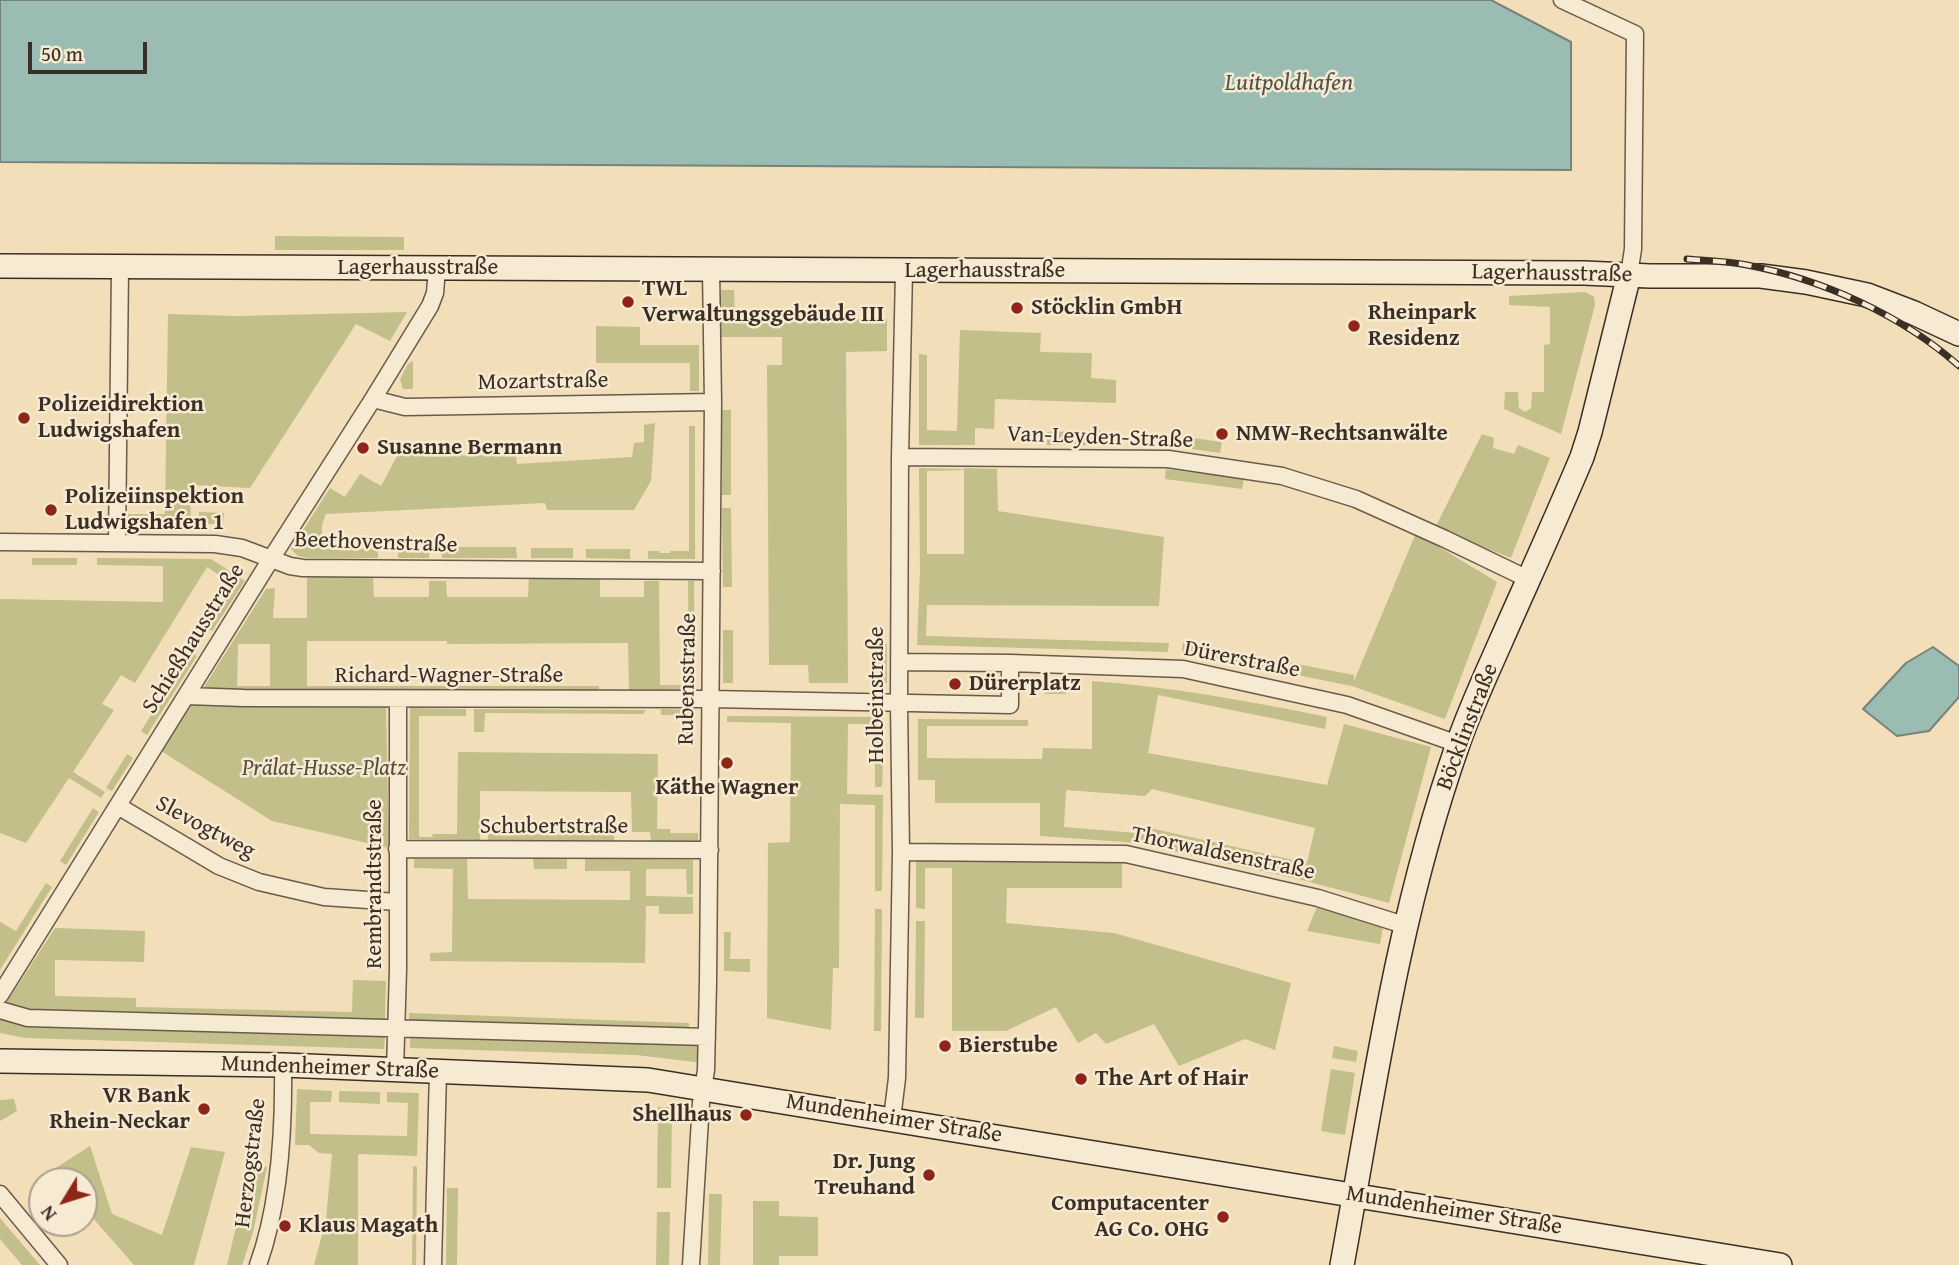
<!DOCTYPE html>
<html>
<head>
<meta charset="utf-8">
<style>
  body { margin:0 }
  #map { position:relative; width:1959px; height:1265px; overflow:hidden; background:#f2deb9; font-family:"Gentium Book Plus",serif }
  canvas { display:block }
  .north { position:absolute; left:28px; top:1167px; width:70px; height:70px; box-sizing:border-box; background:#f7ead2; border:2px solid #ac9f8d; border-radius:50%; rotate:232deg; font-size:19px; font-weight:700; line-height:28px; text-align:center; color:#3b2f25 }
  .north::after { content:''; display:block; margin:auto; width:24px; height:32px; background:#8f2418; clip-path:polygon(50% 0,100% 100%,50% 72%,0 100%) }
  .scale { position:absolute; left:28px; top:42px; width:119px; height:32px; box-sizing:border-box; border:4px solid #3b2f25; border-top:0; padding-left:9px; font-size:21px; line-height:24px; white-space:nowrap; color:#3b2f25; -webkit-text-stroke:5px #f7ead2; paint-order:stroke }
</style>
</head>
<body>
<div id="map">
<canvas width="1959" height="1265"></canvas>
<div class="north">N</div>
<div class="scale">50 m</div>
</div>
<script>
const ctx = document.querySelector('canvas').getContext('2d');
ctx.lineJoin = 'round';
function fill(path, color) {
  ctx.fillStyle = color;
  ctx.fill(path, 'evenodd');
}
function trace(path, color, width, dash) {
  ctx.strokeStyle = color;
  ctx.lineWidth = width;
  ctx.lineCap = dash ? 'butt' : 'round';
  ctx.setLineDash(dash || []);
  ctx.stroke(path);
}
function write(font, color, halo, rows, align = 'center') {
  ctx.font = font + ' "Gentium Book Plus",serif';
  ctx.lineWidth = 5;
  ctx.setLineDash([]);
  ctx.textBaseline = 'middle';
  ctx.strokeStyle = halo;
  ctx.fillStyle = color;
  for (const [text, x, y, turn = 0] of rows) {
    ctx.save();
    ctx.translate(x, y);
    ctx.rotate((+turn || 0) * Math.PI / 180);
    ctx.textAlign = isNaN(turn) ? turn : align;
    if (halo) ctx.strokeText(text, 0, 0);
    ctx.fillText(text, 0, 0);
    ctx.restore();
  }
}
fill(new Path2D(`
  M275,236L404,237V250H275Z
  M721,290H734L735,319H887V351L846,352L848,683H809L808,665H769L767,365H782V337H721Z
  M1585,292L1594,297L1595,305L1561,434L1504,409L1505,392H1518L1519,408L1525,412L1531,408L1532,392H1544V345L1550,344V307L1509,305V296Z
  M407,312L390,341L356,324L250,488L190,485L191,524L123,523V514H165L168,314L237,316Z
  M596,326L640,327V345H699V391H690V363H596Z
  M960,330L1041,333L1040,352L1092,353L1091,378L1116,380V403L995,399L994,429L975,428V445H919V354L927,355V430L957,431Z
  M413,361V389H403L400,379L408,364Z
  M722,410H731V495H722Z
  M655,423L651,481L634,510H547L545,503L326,514L322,525V538H326V549H378V558H308L298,556L291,549L330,488L345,497L360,474L381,486L404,443L416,449L417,456L516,455L517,464L632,457L634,443L644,442V425Z
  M689,426H695V559H648V551H659L660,553H670V551H689Z
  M1107,431V445H1047V432Z
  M1482,434L1494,438L1493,448L1514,454L1518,445L1550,458L1511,558L1435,528Z
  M1193,438L1222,442L1220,453L1192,449Z
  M919,468L963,469V470L927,471V554H964V468L997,469L998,511L1164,537L1159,606L927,605L926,636L1169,643L1168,652L917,645L920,570Z
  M1166,469L1244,479L1242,489L1165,479Z
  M722,508H731L732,587H723Z
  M199,512L224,513L223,524H199Z
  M1416,533L1497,582L1445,719L1352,686L1182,652L1183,642L1354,675V681Z
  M441,547H516L517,558H442Z
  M531,548H573V558H531Z
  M398,549H429V558H398Z
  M586,549H630V559L586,558Z
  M32,558H77V565H32Z
  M97,558L211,559L245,581L212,631L205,627L233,584L207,567L135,683L121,675L102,704L114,710L73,772L105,792L101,798L69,778L26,843L0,833V599L163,602V566L97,565Z
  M307,576H373L374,597H429V581H446L447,597H528L529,576H600V597H644V581H659L660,685H689L688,581H694L695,690H629L628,643L447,644V641H307V686H599V690L204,691V687L266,589L275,588L273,618H307ZM238,644H270V686H237Z
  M723,630H733V683H723Z
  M878,644H887V683H879Z
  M191,652L197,656L147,735L141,731Z
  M1092,681C1172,687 1249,701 1327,717L1325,729L1158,695L1148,753L1327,785L1344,724L1431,747L1389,903L1302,880L1137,843L1040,836V803H935V780H918V719L1028,720V726H927V758L1042,759L1043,748L1092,749ZM1152,789L1315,828L1307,863L1141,826L1138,837L1137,833L1064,827L1066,790L1145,796Z
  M1045,685H1066V694H1045Z
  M192,702L386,705L389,848L272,821L161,751Z
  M410,708L466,709V716H419V837H432L433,834H457L458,752L658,754L657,829H670V833H698V842L651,841L650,832H632L631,792L480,791V840L409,839Z
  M474,709L645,710L644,714L485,713L484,732H474Z
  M661,709L695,710L694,740H686V715H661Z
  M727,716L883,717V744H874V724H848L847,794L883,795L882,891H875V805L840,804L839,968H833L831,1030L767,1018L768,843L790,842L791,723L727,722Z
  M127,754L133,758L112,791L106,788Z
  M875,758H883L882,787H875Z
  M93,808L99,812L66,865L60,861Z
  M488,834L614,835V841L488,840Z
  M533,858H567V869H534Z
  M585,858L693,860V894H687L686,869H646V896L693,897V914H659V906H646L645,963L430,961V953L452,952L453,869L414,868V859H467L468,899L630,900V871H585Z
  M916,860L1122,862V888H1007L1006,923L1114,933L1291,983L1275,1050L1245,1039L1179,1066L1154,1024L1106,1044L1096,1033L1078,1043L1056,1007L1006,1031H952V868H925V909L916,908Z
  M46,883L52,887L0,970V922L16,931Z
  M1317,907L1383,927L1380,944L1307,931Z
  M875,909H882L881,1031H874Z
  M916,921H925L924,1018H915Z
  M55,928L145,931L144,962L55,960V996L136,998V1007L352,1012L353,980L386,981L385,1019L22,1010L5,1005Z
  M724,932H731L730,959H750V972L724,971Z
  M409,1013L689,1023V1029L409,1020Z
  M0,1019L36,1024L385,1036L384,1049L26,1038L0,1033Z
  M410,1034L703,1044V1063L636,1055L410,1048Z
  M1334,1046L1358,1051L1356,1062L1332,1058Z
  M1331,1069L1355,1073L1345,1135L1321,1131Z
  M297,1089L332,1091L331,1102H310V1134L407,1136L408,1103L387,1102V1092L419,1093L417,1156L358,1154V1265H314L326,1220L332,1154L319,1153L309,1145H295Z
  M339,1091L380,1092V1104L339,1102Z
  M14,1099L17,1111L0,1121V1100Z
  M658,1107H672L671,1188H657Z
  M90,1146L112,1214L162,1235L191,1147L225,1152L194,1265H134L84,1208V1181H60L51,1171Z
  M251,1164L267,1167L253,1232L242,1265H227Z
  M413,1166L417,1167L416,1265H412Z
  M447,1188H458L457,1265H446Z
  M709,1194H722L720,1265H708Z
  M753,1201H779V1216L818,1217V1256H779V1265H753Z
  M657,1212H670L669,1265H656Z
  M0,1218L40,1265H22L0,1239Z`), '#c2bf8a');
const water = new Path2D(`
  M0,0H1491L1571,42V170L0,162Z
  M1933,647L1959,666V697L1929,731L1897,736L1863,709L1906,663Z`);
fill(water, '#9bbcb2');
trace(water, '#75847a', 2);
const street = new Path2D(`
  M1562,0L1635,34L1633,249L1629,275
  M373,399L405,407L713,402
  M900,457L1168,459L1282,476L1356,499L1445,539L1528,579
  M0,542L215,544L242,548L290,566L303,568L712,571
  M117,543L120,268
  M899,662L1010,663L1183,669L1347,705L1458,744
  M187,696L244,698L711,699L1010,705V663
  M118,806L219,866L259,882L324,897L397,902
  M397,849L710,850
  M901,852L1126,854L1318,898L1404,925
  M0,995L271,559L373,399L430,306L435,293L437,268
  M0,1010L28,1018L707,1037
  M395,1070L398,969V699
  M892,1119L897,1078L901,852L899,704L900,457L904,271
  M0,1194L59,1265
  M258,1265C280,1204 284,1129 283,1065
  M433,1265L438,1071
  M691,1265L701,1103L706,1070L708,983L713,402L711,270`);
const secondary = new Path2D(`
  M0,266L1584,273L1650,276H1761L1806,282L1867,295L1914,313L1959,334
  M0,1061L283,1065L648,1080L1780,1265
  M1342,1265C1374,1089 1398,914 1458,744C1470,709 1486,675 1501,641C1528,580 1556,519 1582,457L1590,432L1629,275`);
trace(street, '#695b4a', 19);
trace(secondary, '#3b2f25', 26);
trace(street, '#f7ead2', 16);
trace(secondary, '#f7ead2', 23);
const rail = new Path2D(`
  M1687,259C1707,261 1727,261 1747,265C1821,279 1902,315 1959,366`);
trace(rail, '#3b2f25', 7);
trace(rail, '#f7ead2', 4.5, [13]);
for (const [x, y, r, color] of [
  [628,302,7,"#8f2418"],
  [1017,308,7,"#8f2418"],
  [1354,326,7,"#8f2418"],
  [24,418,7,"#8f2418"],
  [1222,434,7,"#8f2418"],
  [363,448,7,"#8f2418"],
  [51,510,7,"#8f2418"],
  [955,684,7,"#8f2418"],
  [727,763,7,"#8f2418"],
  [945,1046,7,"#8f2418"],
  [1081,1079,7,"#8f2418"],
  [204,1109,7,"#8f2418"],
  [746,1115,7,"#8f2418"],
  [929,1175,7,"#8f2418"],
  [1223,1217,7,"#8f2418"],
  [285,1226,7,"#8f2418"]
]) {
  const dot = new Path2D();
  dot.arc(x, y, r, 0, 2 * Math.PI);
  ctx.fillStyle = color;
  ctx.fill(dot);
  trace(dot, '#f7ead2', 2.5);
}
write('23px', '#3b2f25', '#f7ead2', [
  ["Lagerhausstraße",418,268],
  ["Lagerhausstraße",985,271],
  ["Lagerhausstraße",1552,274,1],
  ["Mozartstraße",543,382,-1],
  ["Van-Leyden-Straße",1100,438,2],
  ["Beethovenstraße",376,543,2],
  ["Schießhausstraße",194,639,-58],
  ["Dürerstraße",1242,660,11],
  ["Richard-Wagner-Straße",449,676],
  ["Rubensstraße",688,679,-89],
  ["Holbeinstraße",877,695,-90],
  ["Böcklinstraße",1468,727,-69],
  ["Schubertstraße",554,827],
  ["Slevogtweg",205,828,28],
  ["Thorwaldsenstraße",1223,854,12],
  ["Rembrandtstraße",375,884,-90],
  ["Mundenheimer Straße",330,1068,2],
  ["Mundenheimer Straße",894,1119,9],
  ["Herzogstraße",251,1163,-83],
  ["Mundenheimer Straße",1454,1211,9]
]);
write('bold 23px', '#3b2f25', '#f7ead2', [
  ["TWL",642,289],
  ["Verwaltungsgebäude III",642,315],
  ["Stöcklin GmbH",1031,308],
  ["Rheinpark",1368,313],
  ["Residenz",1368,339],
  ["Polizeidirektion",38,405],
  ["Ludwigshafen",38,431],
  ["NMW-Rechtsanwälte",1236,434],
  ["Susanne Bermann",377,448],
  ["Polizeiinspektion",65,497],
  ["Ludwigshafen 1",65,523],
  ["Dürerplatz",969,684],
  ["Käthe Wagner",727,788,"center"],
  ["Bierstube",959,1046],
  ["The Art of Hair",1095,1079],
  ["VR Bank",190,1096,"right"],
  ["Rhein-Neckar",190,1122,"right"],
  ["Shellhaus",732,1115,"right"],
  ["Dr. Jung",915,1162,"right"],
  ["Treuhand",915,1188,"right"],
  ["Computacenter",1209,1204,"right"],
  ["AG Co. OHG",1209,1230,"right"],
  ["Klaus Magath",299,1226]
], 'left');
write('italic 23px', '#564c39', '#f7ead2', [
  ["Prälat-Husse-Platz",324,769]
]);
write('italic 24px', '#535248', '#f7ead2', [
  ["Luitpoldhafen",1289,84]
]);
</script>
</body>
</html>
